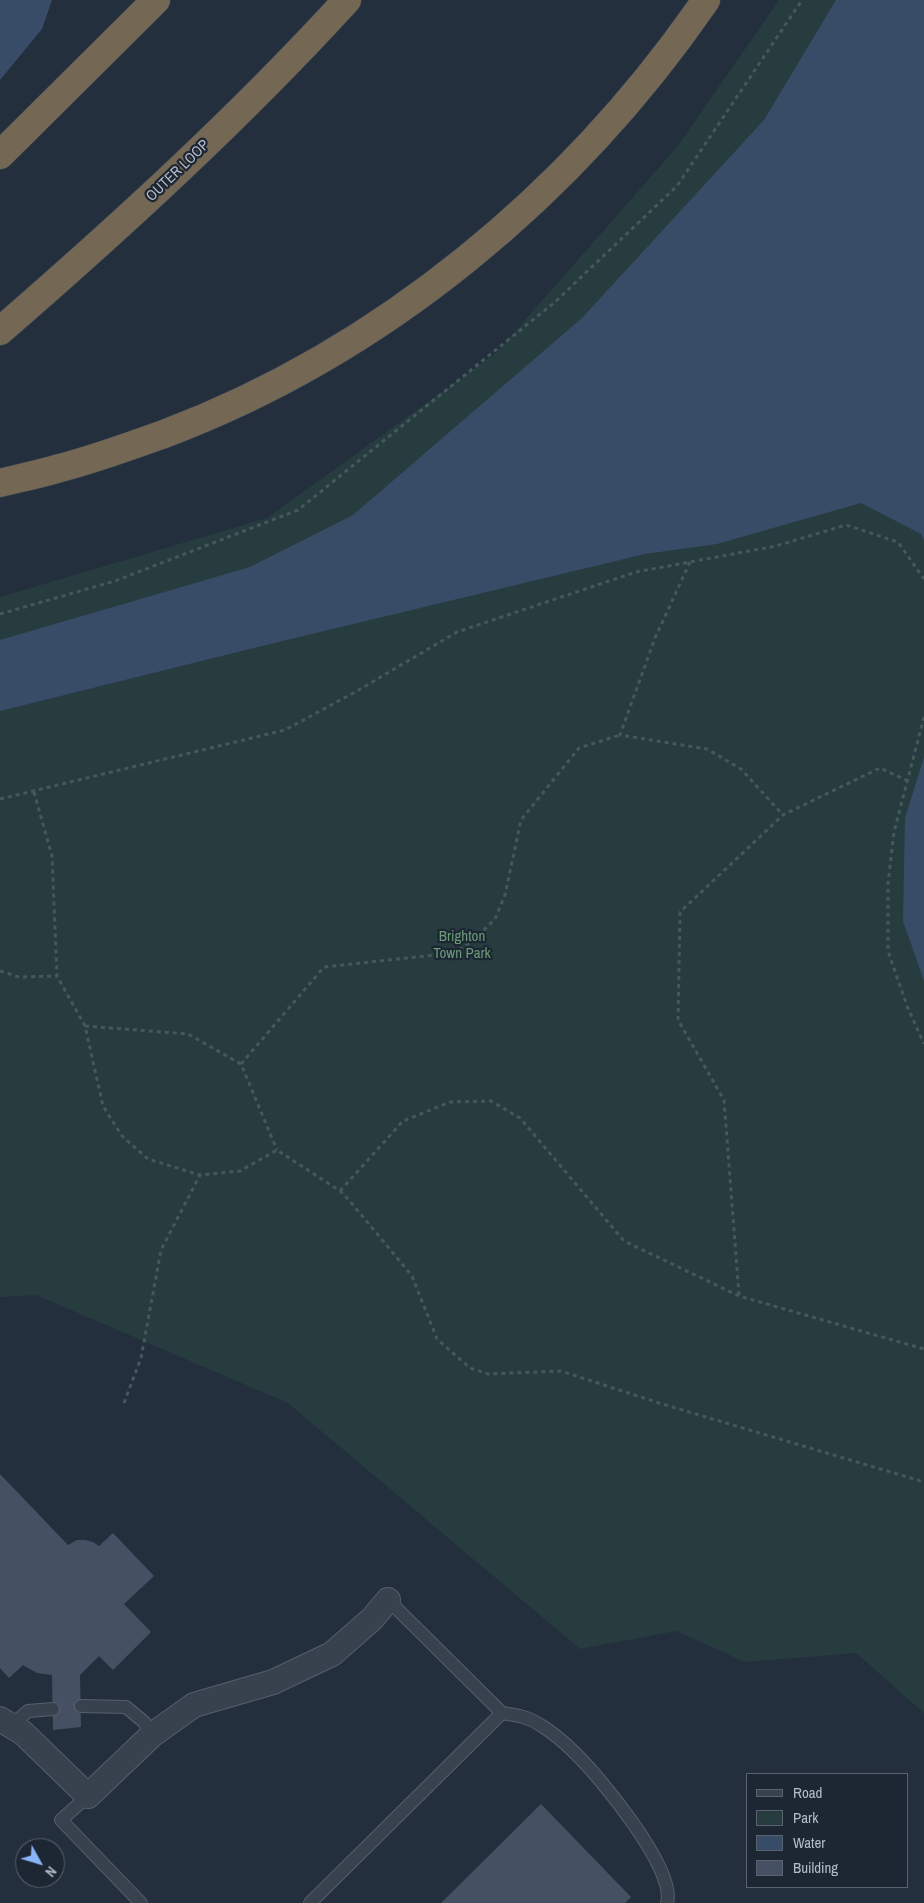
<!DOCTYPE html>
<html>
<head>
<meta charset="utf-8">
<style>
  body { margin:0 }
  #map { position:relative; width:924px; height:1903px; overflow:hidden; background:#242f3e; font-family:"Archivo Narrow",sans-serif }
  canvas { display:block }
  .legend { position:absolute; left:746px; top:1773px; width:162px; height:115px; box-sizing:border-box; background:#1d2633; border:1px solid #59626f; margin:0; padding:6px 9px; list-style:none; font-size:15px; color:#b4bcc9 }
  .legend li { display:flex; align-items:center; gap:10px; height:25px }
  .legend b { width:25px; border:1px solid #59626f }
  .north { position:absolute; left:15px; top:1838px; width:50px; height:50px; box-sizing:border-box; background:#1d2633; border:1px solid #59626f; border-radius:50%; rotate:129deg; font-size:14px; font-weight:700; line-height:20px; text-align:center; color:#b4bcc9 }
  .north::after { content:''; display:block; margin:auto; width:18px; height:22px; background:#8ab4f8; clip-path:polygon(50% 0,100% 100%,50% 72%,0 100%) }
</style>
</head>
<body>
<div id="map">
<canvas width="924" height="1903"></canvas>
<ul class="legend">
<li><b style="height:6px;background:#38414e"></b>Road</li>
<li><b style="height:14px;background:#263c3f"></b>Park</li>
<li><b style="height:14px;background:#394c67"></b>Water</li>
<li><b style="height:14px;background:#455162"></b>Building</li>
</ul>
<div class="north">N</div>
</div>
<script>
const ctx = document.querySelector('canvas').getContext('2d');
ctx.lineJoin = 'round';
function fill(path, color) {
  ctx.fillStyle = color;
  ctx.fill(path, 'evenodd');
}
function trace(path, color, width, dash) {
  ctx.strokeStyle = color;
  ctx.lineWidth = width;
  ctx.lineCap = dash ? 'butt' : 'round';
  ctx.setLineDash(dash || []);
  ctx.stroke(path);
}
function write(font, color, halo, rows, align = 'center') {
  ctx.font = font + ' "Archivo Narrow",sans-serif';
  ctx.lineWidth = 4.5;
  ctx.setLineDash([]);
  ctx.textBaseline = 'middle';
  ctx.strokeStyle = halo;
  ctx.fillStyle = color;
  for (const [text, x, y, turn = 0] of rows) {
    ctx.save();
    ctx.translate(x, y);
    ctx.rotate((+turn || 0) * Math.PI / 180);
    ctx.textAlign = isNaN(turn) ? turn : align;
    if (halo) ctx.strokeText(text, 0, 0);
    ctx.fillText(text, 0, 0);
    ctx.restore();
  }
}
fill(new Path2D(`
  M779,0H924V1713L856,1653L745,1662L676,1631L580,1649L288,1403L36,1295L0,1297V597L267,518L496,353L677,147Z`), '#263c3f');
fill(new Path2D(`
  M0,0H52L42,29L0,80Z
  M836,0H924V540L921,534L861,503L717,544L645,554L270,644L0,711V640L250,567L353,515L582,318L764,120Z
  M924,757V981L903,921L905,818Z`), '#394c67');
fill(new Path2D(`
  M0,1474L68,1545L77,1540H85L93,1542L99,1546L113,1533L154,1576L124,1604L151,1632L113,1670L99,1656L80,1675L81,1727L53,1730L52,1675L37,1673L23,1665L9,1678L0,1668Z
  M541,1804L631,1897L625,1903H441Z`), '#455162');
const service = new Path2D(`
  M388,1600L502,1713C517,1715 529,1717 542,1726C553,1733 565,1743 575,1753C599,1776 677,1870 667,1903
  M81,1706L126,1707L144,1722L152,1735
  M11,1726L28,1711L53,1709
  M88,1796L61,1820L141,1903
  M310,1903L502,1713`);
const minor = new Path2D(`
  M0,1719L23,1733L88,1796L152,1735L194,1705L273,1682L332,1654L372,1619L388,1600`);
const motorway = new Path2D(`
  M0,155L156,0
  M0,331C121,226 239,118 347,0
  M0,483C20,478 40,474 60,468C95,459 130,446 164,434C384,351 574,192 706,0`);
trace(service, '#565f6c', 14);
trace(minor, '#565f6c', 26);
trace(motorway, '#434c59', 29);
trace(new Path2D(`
  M690,562L655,638L620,735L707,749L741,769L783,815
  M0,614L115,581L298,510L555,302L677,186L802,0
  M924,717L894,832L888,883V951L907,1006L924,1044
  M34,792L52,856L57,976L85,1026L103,1106L122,1136L148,1159L200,1175L240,1171L277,1150L340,1191L349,1200L412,1276L437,1339L470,1368L488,1374L561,1371L659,1403L924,1482
  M0,799L285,730L357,691L457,632L636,572L776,546L846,525L898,542L924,579
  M0,971L19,977L57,976
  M85,1026L188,1034L241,1064L277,1150
  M241,1064L324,967L453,953L472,942L495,919L505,895L521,820L579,748L620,735
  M340,1191L403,1121L450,1102L491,1101L520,1118L624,1241L739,1296L924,1349
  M739,1295L724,1100L678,1020L680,912L783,815L880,768L908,781
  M124,1403L141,1358L161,1250L200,1175`), '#44595c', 3, [4, 4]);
trace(service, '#38414e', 12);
trace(minor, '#38414e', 24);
trace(motorway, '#746855', 28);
write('15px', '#b4bcc9', '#1d2633', [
  ["OUTER LOOP",178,171,-44]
]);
write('15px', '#6b9a76', '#1d2633', [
  ["Brighton",462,937],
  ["Town Park",462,954]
]);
</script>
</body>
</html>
